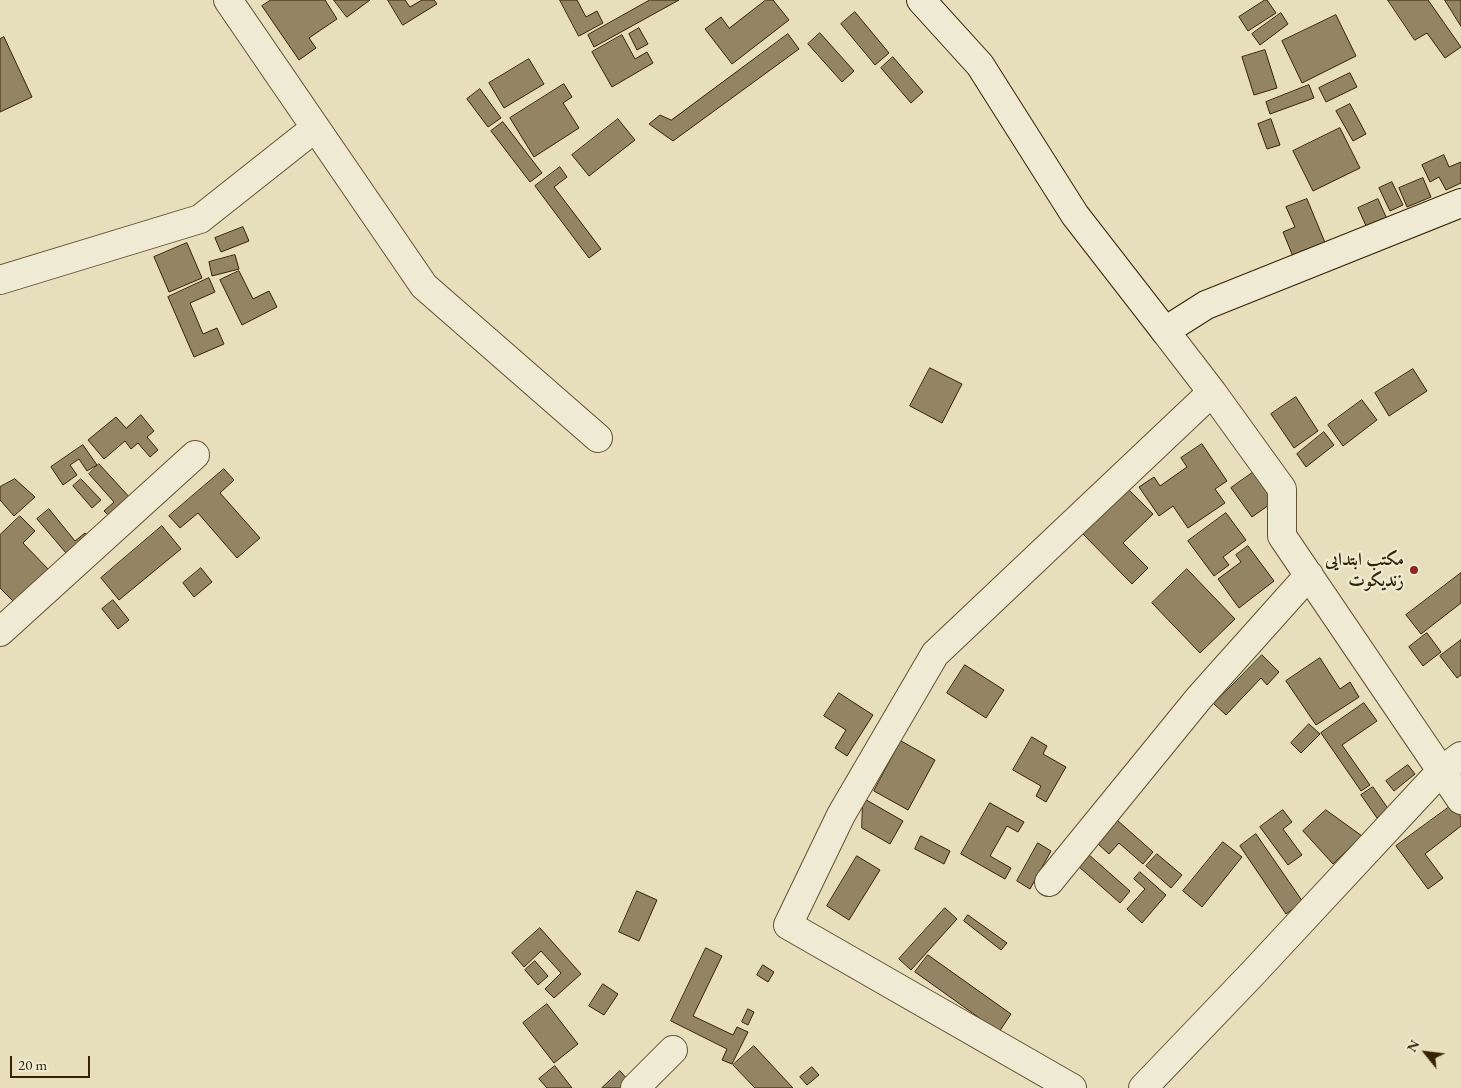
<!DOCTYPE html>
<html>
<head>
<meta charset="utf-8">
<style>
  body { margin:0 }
  #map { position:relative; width:1461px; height:1088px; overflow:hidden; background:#e7debc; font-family:"EB Garamond",serif }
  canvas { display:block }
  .north { position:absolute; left:1401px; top:1028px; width:50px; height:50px; -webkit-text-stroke:4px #efead3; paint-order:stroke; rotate:299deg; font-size:14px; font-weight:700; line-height:20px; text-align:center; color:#372204 }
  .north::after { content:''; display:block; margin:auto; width:18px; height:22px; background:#372204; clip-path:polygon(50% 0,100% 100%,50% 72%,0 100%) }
  .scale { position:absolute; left:10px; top:1056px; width:80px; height:22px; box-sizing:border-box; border:2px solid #372204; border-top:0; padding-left:6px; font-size:15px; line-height:18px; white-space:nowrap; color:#372204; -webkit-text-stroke:4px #efead3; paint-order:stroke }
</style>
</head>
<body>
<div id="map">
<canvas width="1461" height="1088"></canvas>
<div class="north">N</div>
<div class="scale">20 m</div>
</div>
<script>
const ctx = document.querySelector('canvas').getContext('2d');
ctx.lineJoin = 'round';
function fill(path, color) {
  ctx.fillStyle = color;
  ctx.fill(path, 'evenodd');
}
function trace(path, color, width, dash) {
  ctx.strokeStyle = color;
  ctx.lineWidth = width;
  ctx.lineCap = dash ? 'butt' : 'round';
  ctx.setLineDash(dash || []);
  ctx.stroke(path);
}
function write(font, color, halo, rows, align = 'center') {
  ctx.font = font + ' "EB Garamond",Amiri,serif';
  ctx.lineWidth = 4.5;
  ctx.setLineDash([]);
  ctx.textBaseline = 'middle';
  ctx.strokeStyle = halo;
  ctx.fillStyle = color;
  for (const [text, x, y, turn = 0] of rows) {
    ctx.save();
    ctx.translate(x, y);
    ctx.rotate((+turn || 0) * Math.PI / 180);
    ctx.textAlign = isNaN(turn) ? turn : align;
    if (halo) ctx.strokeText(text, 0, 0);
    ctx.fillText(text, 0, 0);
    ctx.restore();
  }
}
const building = new Path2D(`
  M271,0H325L337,19L309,38L316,48L299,60L262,6Z
  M334,0H370L347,17Z
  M388,0H405L410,7L422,0H434L437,4L403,25Z
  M560,0H577L586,17L597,11L603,23L579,36Z
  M650,0H679L594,47L588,35Z
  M766,0H773L789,20L732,64L705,29L721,17L729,28Z
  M1265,0H1267L1276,13L1248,31L1239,17Z
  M1388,0H1428L1461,47L1445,58L1427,33L1415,40Z
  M1445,0H1461V26Z
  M855,12L889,53L875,65L841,24Z
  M1281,13L1288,24L1260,45L1252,34Z
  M1336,15L1356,56L1302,83L1282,41Z
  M639,28L648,44L637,50L629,34Z
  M820,33L854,71L842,82L808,44Z
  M788,34L799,49L673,141L649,124L660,115L671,120Z
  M622,35L635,59L647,52L653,63L612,87L592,52Z
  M4,37L32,97L0,112V39Z
  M1265,50L1277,88L1254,95L1242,57Z
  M893,57L923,92L911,103L881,68Z
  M529,59L544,84L504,108L489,83Z
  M1350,73L1357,87L1326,102L1319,88Z
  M564,84L572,97L563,103L579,128L534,157L510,118Z
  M1309,85L1314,98L1270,114L1266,102Z
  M480,89L501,118L488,127L467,99Z
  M1350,104L1366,134L1353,141L1336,111Z
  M618,119L635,140L589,176L572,155Z
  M1271,119L1280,145L1267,149L1258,124Z
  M503,122L542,173L530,182L491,131Z
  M1340,128L1360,168L1313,191L1293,151Z
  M1444,155L1449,167L1461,162V183L1446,190L1439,177L1430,182L1422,165Z
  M560,167L567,177L554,187L601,249L589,258L535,186Z
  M1423,178L1431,197L1407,207L1399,188Z
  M1392,182L1403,205L1390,211L1379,188Z
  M1307,199L1326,245L1294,259L1283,232L1295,227L1286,207Z
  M1378,199L1387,219L1367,228L1358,208Z
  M243,227L249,241L221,252L215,238Z
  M187,243L202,278L169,292L154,257Z
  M235,255L239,269L212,276L209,262Z
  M239,271L253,299L269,291L277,307L242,325L220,280Z
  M209,278L215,292L190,303L203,334L217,328L224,344L194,357L168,297Z
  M930,368L962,384L942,423L910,406Z
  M1413,369L1427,391L1389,416L1375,393Z
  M1296,397L1318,431L1294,448L1271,414Z
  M1362,400L1377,420L1343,446L1328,425Z
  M141,415L154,431L147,437L158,450L150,457L138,443L131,449L125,441L104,459L88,440L116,417L126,428Z
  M1324,432L1334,445L1306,467L1297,454Z
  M1202,444L1227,481L1215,489L1225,503L1188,528L1173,506L1159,516L1139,487L1154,477L1160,486L1187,467L1181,458Z
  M83,445L97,465L87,471L79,459L70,465L77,475L63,485L51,467Z
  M99,464L133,501L113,520L104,511L114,502L89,474Z
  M224,469L234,480L220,493L260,538L237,558L198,513L180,528L169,516Z
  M1255,471L1276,500L1252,517L1231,488Z
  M15,479L35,497L14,516L0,500V487Z
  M81,479L101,500L92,508L73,486Z
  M1129,490L1153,514L1123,543L1148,568L1132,584L1083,534Z
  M49,509L75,541L85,533L93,542L72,560L37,519Z
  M1226,513L1246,540L1223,557L1229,565L1214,576L1188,541Z
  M20,516L35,531L23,543L48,569L15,603L0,588V535Z
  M162,526L181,549L119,600L101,578Z
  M1248,546L1274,581L1239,608L1218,579L1241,562L1236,555Z
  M201,568L212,582L194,597L183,583Z
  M1187,569L1235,619L1200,653L1152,603Z
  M1461,573V603L1421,634L1406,615Z
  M113,600L129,620L118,629L102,609Z
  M1427,633L1441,652L1423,666L1409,647Z
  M1461,640V675L1457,678L1440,656Z
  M1262,655L1279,672L1267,685L1261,678L1226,715L1214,704Z
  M1320,658L1340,689L1350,682L1359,697L1316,725L1286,681Z
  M965,665L1004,690L986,718L947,693Z
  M839,693L873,715L847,756L835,748L846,730L824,716Z
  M1364,703L1377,721L1342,745L1370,785L1361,791L1321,733Z
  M1309,724L1320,734L1301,753L1291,743Z
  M1032,737L1047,746L1043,754L1066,767L1046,802L1036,796L1041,786L1013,770Z
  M901,741L935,760L908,810L874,791Z
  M1408,765L1415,774L1394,791L1386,781Z
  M1373,787L1389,810L1377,818L1361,795Z
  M863,798L903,821L890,844L862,828Z
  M990,803L1024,822L1018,832L1007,826L990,856L1011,868L1005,879L961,854Z
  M1452,805L1461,817V826L1425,854L1443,878L1428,889L1396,846Z
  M1283,810L1292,822L1283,829L1302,855L1288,865L1260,827Z
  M1326,810L1362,836L1333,864L1303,831Z
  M1117,820L1153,852L1143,864L1119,843L1109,854L1097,843Z
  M1256,834L1303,902L1286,914L1240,846Z
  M921,836L950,851L944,864L915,849Z
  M1223,842L1242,857L1202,907L1183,891Z
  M1038,843L1051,851L1030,889L1017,881Z
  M1088,854L1130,891L1120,903L1078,866Z
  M1157,854L1182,875L1171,888L1146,866Z
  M857,856L880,870L849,920L827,906Z
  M1140,872L1166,895L1142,923L1127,909L1145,889L1134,879Z
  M637,891L657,900L639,941L619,932Z
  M945,908L957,919L911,970L899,959Z
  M968,915L1007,943L1001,950L964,921Z
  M540,928L581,974L554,998L545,989L561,973L541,951L524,967L512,953Z
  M706,948L722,956L693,1016L733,1035L737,1027L748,1032L732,1064L722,1060L727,1049L671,1021Z
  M928,955L1011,1014L999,1032L915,972Z
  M535,961L548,976L538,985L525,970Z
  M763,965L774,972L768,982L757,975Z
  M603,984L618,994L604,1015L589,1006Z
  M547,1004L578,1044L554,1063L523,1023Z
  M748,1009L754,1012L748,1025L742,1022Z
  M754,1046L793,1088H755L733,1065Z
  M555,1066L572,1088H547L539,1079Z
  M812,1067L819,1075L807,1085L800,1077Z
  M620,1071L630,1082L624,1088H602Z`);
fill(building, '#938464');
trace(building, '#372204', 1);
const street = new Path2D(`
  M228,0L424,286L598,438
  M0,280L200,219L315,128
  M1165,331L1212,392L1282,489V536L1461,800
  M0,632L195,455
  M1049,882L1199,698L1309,575
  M635,1088L673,1050
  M1072,1088L788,925L841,815L935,654L1212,392
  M1143,1088L1254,972L1441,771L1461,756`);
const secondary = new Path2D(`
  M921,0L980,65L1075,215L1165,331L1206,305L1461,203`);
trace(street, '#635132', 30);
trace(secondary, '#372204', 30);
trace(street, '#efead3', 28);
trace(secondary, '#efead3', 28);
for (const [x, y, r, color] of [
  [1414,570,5,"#8f2418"]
]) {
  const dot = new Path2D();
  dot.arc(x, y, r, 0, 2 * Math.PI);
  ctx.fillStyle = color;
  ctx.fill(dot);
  trace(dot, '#efead3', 2);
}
write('bold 18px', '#372204', '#efead3', [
  ["مکتب ابتدایی",1404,560],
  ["زندیکوت",1404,581]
], 'right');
</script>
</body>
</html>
